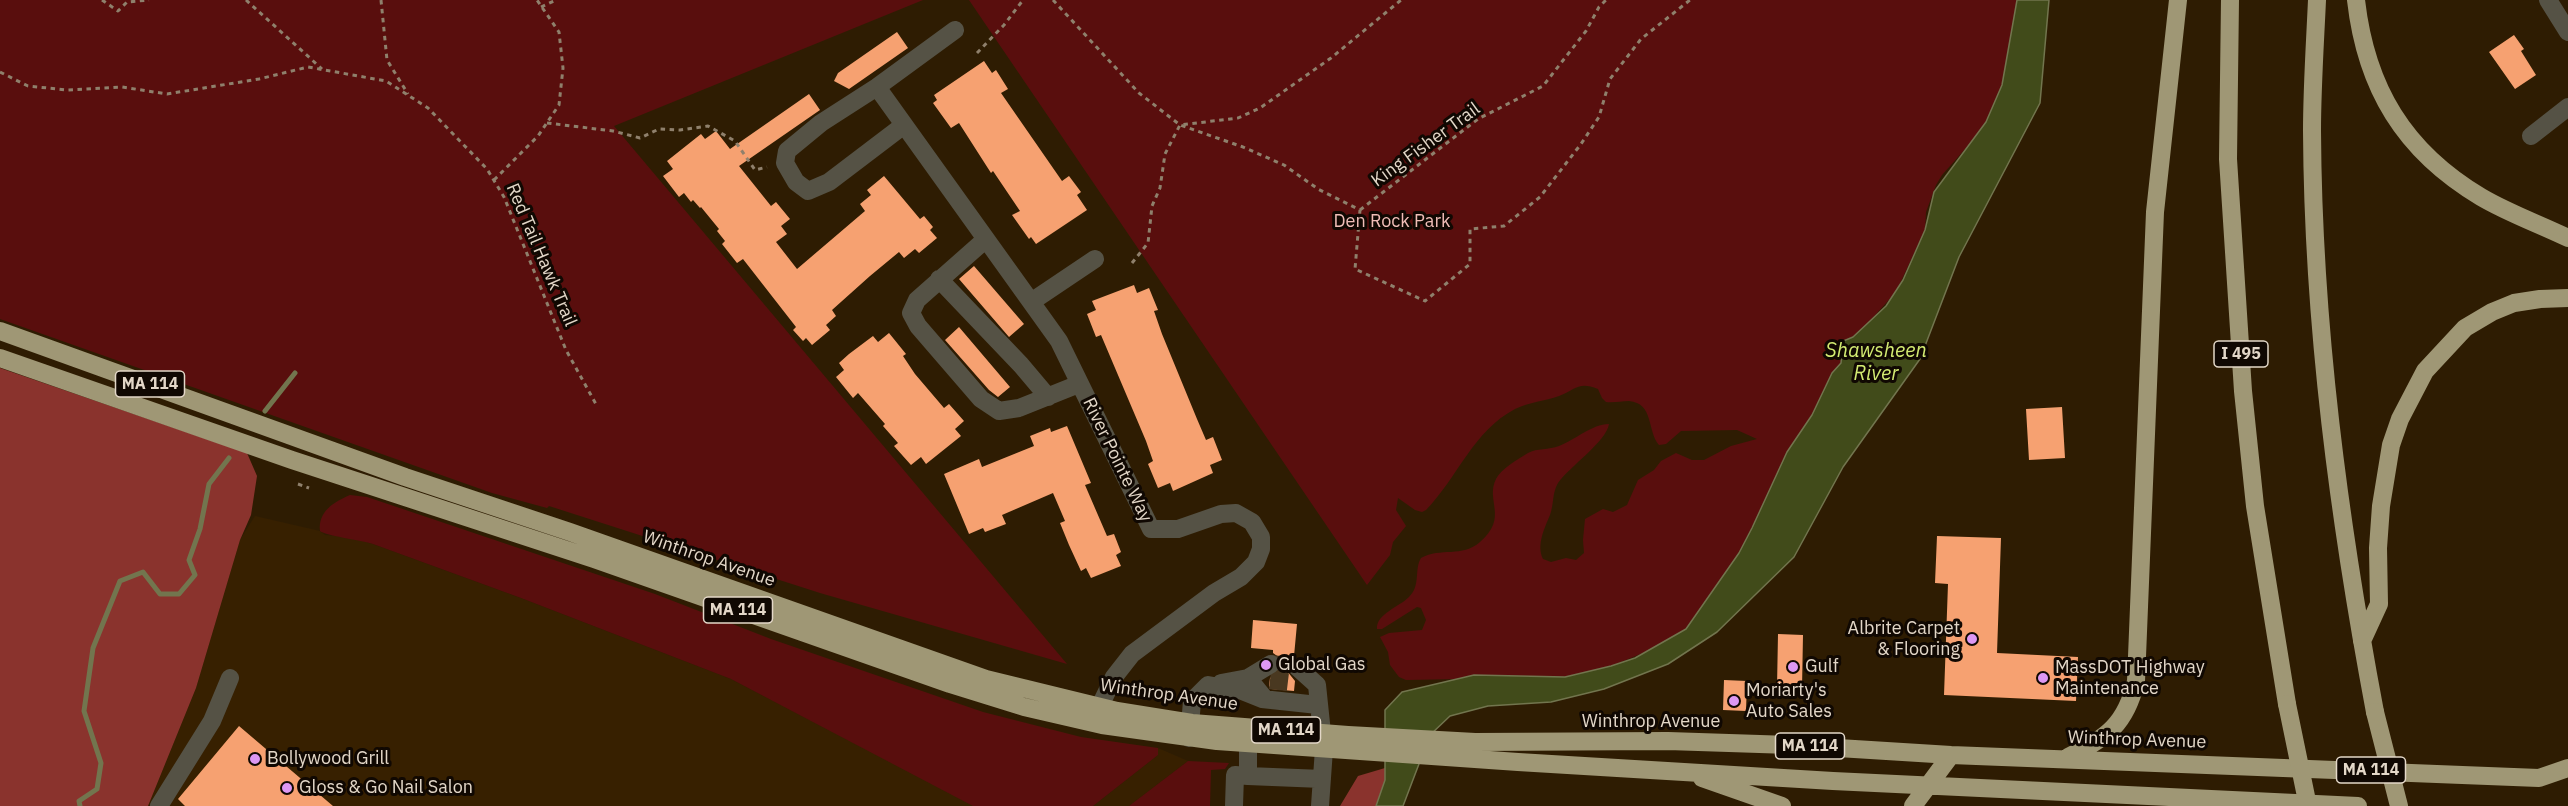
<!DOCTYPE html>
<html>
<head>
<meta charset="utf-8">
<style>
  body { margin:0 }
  canvas { display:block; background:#2e1c02 }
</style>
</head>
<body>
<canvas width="2568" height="806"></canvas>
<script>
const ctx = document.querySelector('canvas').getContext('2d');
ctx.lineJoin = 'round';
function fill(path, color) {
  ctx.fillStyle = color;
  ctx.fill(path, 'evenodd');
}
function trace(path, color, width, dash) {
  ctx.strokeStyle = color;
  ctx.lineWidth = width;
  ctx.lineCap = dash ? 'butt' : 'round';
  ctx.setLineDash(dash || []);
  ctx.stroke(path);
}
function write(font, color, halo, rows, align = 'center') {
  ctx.font = font + ' "IBM Plex Sans",sans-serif';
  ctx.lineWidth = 6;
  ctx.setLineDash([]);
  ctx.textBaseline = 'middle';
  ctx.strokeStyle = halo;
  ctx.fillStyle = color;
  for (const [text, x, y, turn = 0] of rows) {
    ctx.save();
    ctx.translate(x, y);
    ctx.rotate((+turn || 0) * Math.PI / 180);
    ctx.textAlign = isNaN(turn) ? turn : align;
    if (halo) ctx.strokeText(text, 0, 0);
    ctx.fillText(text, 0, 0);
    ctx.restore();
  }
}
fill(new Path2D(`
  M255,516L320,531L325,535L350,537L373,544L521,598L731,679L976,806H148L196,688L240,540Z
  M1158,748L1188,761L1129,806H1093L1158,755Z`), '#372000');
fill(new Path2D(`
  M0,0H923L614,126L1067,664L820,593L549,506L547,508L492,493L0,319Z
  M969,0H2018L2002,85L1989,117L1974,139L1942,175L1936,185L1926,212L1925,230L1896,292L1859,333L1839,344L1838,346L1843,356L1841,363L1829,379L1812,415L1787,452L1774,484L1739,553L1686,629L1653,649L1611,666L1565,677L1406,680L1399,677L1390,665L1388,652L1380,637L1389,633L1422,630L1426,620L1421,608L1417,607L1382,629H1377C1376,614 1399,607 1409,597C1421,586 1414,569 1421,558C1441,547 1462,558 1480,542C1509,517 1485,501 1496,479C1501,469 1518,459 1528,453C1537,448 1549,450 1559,446C1575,440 1592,424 1609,424C1606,442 1570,466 1558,483C1552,493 1554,504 1550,515C1545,527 1536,545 1543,559L1551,562L1566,558L1576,560L1584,553L1583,540L1585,519L1603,509L1613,512L1627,505L1638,480L1654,470L1661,461L1676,453L1692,460H1704L1731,446L1757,439L1737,430L1681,431L1666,444L1659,445C1647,431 1654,403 1629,401C1621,401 1614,403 1606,402L1602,398L1598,389C1579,381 1576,389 1559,396C1545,401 1529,402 1515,409C1473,431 1458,477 1426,510L1422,512L1415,510L1398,498L1396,510L1406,526L1393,542L1390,555L1367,585Z
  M350,495L367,497L655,594L771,639L983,712L1081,737L1158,748V755L1093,806H973L731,679L521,598L373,544C361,540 326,536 320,531C318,511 334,502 350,495Z
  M1188,761L1229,763L1225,769L1211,770L1210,806H1129Z`), '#590e0d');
fill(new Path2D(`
  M0,368L247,453L257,476L251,515L240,540L196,688L148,806H0Z
  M1385,768V780L1376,806H1340L1358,776Z`), '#8a332d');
const water = new Path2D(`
  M2017,0H2049L2040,103L1959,257L1920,359L1843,467L1794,557L1717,632L1668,664L1604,689L1551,702L1488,706L1450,716L1430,735L1403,806H1376L1385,780V710L1402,692L1474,675L1565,677L1611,666L1635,658L1686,629L1739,553L1752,528L1787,452L1812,415L1832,373L1841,363L1842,353L1838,346L1841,342L1853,337L1886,306L1903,280L1925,230L1934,192L1986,122L2002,85Z`);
fill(water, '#414b1a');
trace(water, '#72754e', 1.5);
trace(new Path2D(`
  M265,411L295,373
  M80,806L79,801L97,789L101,763L84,711L93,648L120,581L143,572L160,594H179L195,575L189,560L200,529L209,484L229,458`), '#72754e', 5);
fill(new Path2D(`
  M897,32L908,48L849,89L834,81L838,73Z
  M2514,35L2524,49L2521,51L2536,75L2515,89L2489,52Z
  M984,61L992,73L996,70L1008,89L1001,93L1062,181L1069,176L1081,192L1077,195L1087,210L1036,244L1031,237L1029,239L1012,215L1020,211L993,171L991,173L959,123L951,128L933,103L937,100L934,95Z
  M809,94L820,110L739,166L771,206L776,202L790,219L781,226L787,234L776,242L797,269L865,211L860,204L871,195L867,190L884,176L920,219L924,216L933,227L930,230L937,238L919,253L915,249L904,258L899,252L870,276L832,310L836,316L826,325L830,330L812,345L806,338L803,341L793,330L796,327L743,259L737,263L722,244L725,241L717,231L719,229L701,207L700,208L693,200L691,202L684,193L679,197L663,176L673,169L667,161L701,134L705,139L716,131L730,149Z
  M974,266L1024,324L1009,337L959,279Z
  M1134,285L1137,293L1149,288L1158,310L1154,311L1162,334L1197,419L1206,440L1213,437L1222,460L1210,465L1213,473L1173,491L1170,483L1158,488L1148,464L1153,461L1146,441L1101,335L1096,337L1087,314L1096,310L1092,301Z
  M959,327L1010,387L998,397L989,390L945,340Z
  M889,333L906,354L903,356L915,374L944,408L949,404L964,421L955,429L961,436L926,464L921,457L911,465L894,446L898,443L883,426L885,424L858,393L853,398L836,377L844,370L839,363L849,354L873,336L878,342Z
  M2062,407L2065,458L2029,460L2026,409Z
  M1067,426L1091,483L1085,485L1107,536L1114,534L1121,552L1116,555L1121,566L1091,578L1086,568L1081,571L1069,545L1060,523L1065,521L1053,493L1002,515L1006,524L985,532L983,528L969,534L944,474L979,459L982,467L1034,446L1030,436L1050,428L1051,432Z
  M1937,536L2001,538L1997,653L2078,657L2076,701L1944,695L1948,584L1935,583Z
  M1253,620L1297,624L1294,656L1286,665L1287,671L1295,681L1294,691L1271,689L1269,686L1270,678L1281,670L1282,663L1280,658L1273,653V650L1251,648Z
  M1778,634L1803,635L1802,688L1777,687Z
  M1724,680L1747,681L1746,711L1723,710Z
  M239,726L333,806H185L178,799Z`), '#f6a171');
trace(new Path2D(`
  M1271,664L1297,667
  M1270,680L1295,683`), '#493820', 18, [18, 9]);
trace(new Path2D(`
  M102,0L118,11L127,2L149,0
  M246,0L322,69
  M381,0L387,60L408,94
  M1053,0L1139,93L1180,125L1243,147L1284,165L1318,189L1360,210L1355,269L1425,301L1470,264V229L1504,226L1540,197L1581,144L1599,117L1610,79L1641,39L1690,0
  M541,7L556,0
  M977,53L1004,25L1023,0
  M0,72L28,86L67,90L122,87L167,94L259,79L308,67L386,81L428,108L487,169L504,197L566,350L597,406
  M547,123L613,131L640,138L659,129L680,130L708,126L735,141L755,170L767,167
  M494,180L538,136L559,105L563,68L559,32L537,0
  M1360,210L1478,119L1543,86L1586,31L1599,7L1606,0
  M1132,263L1148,243L1152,206L1160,188L1165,154L1180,125L1238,118L1260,108L1331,58L1401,0
  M298,484L309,488`), '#8f806c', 3, [4.5, 4.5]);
trace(new Path2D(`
  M2548,0L2568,32
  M877,87L1059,341L1151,529H1178L1221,514L1236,513L1252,522L1261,537V549L1256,562L1241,577L1214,593L1132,654L1114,677L1099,708
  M904,125L829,182L808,191L796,182L785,163L787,151L821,123L877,87L955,30
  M2531,136L2568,107
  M986,239L917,300L911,313L918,326L981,399L999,411L1019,408L1079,384
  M939,279L1021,365L1048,397
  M1031,302L1095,259
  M1297,667L1317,685L1322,733
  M1248,678L1271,664
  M1221,683L1248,678L1265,699
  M1189,738L1192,701L1208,685L1242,691L1262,699L1318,705
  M1248,776L1322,779
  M159,806L212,721L230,678
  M1234,806L1235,775L1248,776V743
  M1320,806L1324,749`), '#555245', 18);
trace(new Path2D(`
  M2230,0L2228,159L2243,391L2255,506L2287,704
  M2317,0C2315,44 2312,88 2312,131C2313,326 2339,521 2375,712
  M2356,0C2366,88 2404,151 2481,197C2508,213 2539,224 2568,238
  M0,331L405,477L570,532L986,679L1117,711L1192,723L1348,735L1475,742L1668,741L1790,745L1951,755L2539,778L2568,768
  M0,358L292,460L594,559L950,684L1024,707L1102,725L1217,741L1518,762L1833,781L2358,806
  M2362,641L2379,604L2378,548L2381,506L2391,445L2400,419L2425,371L2465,328L2492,312L2514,303L2540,299L2568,298
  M2068,757C2107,738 2126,724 2136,681L2155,212L2178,0
  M1702,778L1782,806
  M1913,806L1951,755`), '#9f9775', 18);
trace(new Path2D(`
  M2287,704L2308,806
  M2375,712L2399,806`), '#9f9775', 18);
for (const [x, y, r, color] of [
  [1972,639,6,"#dd98f3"],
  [1266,665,6,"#dd98f3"],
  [1793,667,6,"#dd98f3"],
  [2043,678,6,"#dd98f3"],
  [1734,701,6,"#dd98f3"],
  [255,759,6,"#dd98f3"],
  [287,788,6,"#dd98f3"]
]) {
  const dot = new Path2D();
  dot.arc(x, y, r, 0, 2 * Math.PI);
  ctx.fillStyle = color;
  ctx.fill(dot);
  trace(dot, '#100802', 2);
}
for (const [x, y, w] of [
  [2241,354,54],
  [150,384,69],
  [738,610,69],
  [1286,730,69],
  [1810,746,69],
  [2371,770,69]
]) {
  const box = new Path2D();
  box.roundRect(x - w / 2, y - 13, w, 26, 4.5);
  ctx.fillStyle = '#100802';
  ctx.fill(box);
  trace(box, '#e3d7c8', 1.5);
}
write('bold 16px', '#e3d7c8', null, [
  ["I 495",2241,354],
  ["MA 114",150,384],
  ["MA 114",738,610],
  ["MA 114",1286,730],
  ["MA 114",1810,746],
  ["MA 114",2371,770]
]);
write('18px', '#e3d7c8', '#100802', [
  ["King Fisher Trail",1426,145,-36],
  ["Red Tail Hawk Trail",541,255,67],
  ["River Pointe Way",1117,460,64],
  ["Winthrop Avenue",709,559,19],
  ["Winthrop Avenue",1169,695,8],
  ["Winthrop Avenue",1651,722],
  ["Winthrop Avenue",2137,740,2]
]);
write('18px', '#f0bdb7', '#100802', [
  ["Den Rock Park",1392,222]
]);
write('18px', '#e3d7c8', '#100802', [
  ["Albrite Carpet",1960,629,"right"],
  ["& Flooring",1960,650,"right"],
  ["Global Gas",1278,665],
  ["Gulf",1805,667],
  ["MassDOT Highway",2055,668],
  ["Maintenance",2055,689],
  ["Moriarty's",1746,691],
  ["Auto Sales",1746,712],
  ["Bollywood Grill",267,759],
  ["Gloss & Go Nail Salon",299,788]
], 'left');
write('italic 20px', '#d3eb72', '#100802', [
  ["Shawsheen",1876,351],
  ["River",1876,374]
]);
</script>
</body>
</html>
